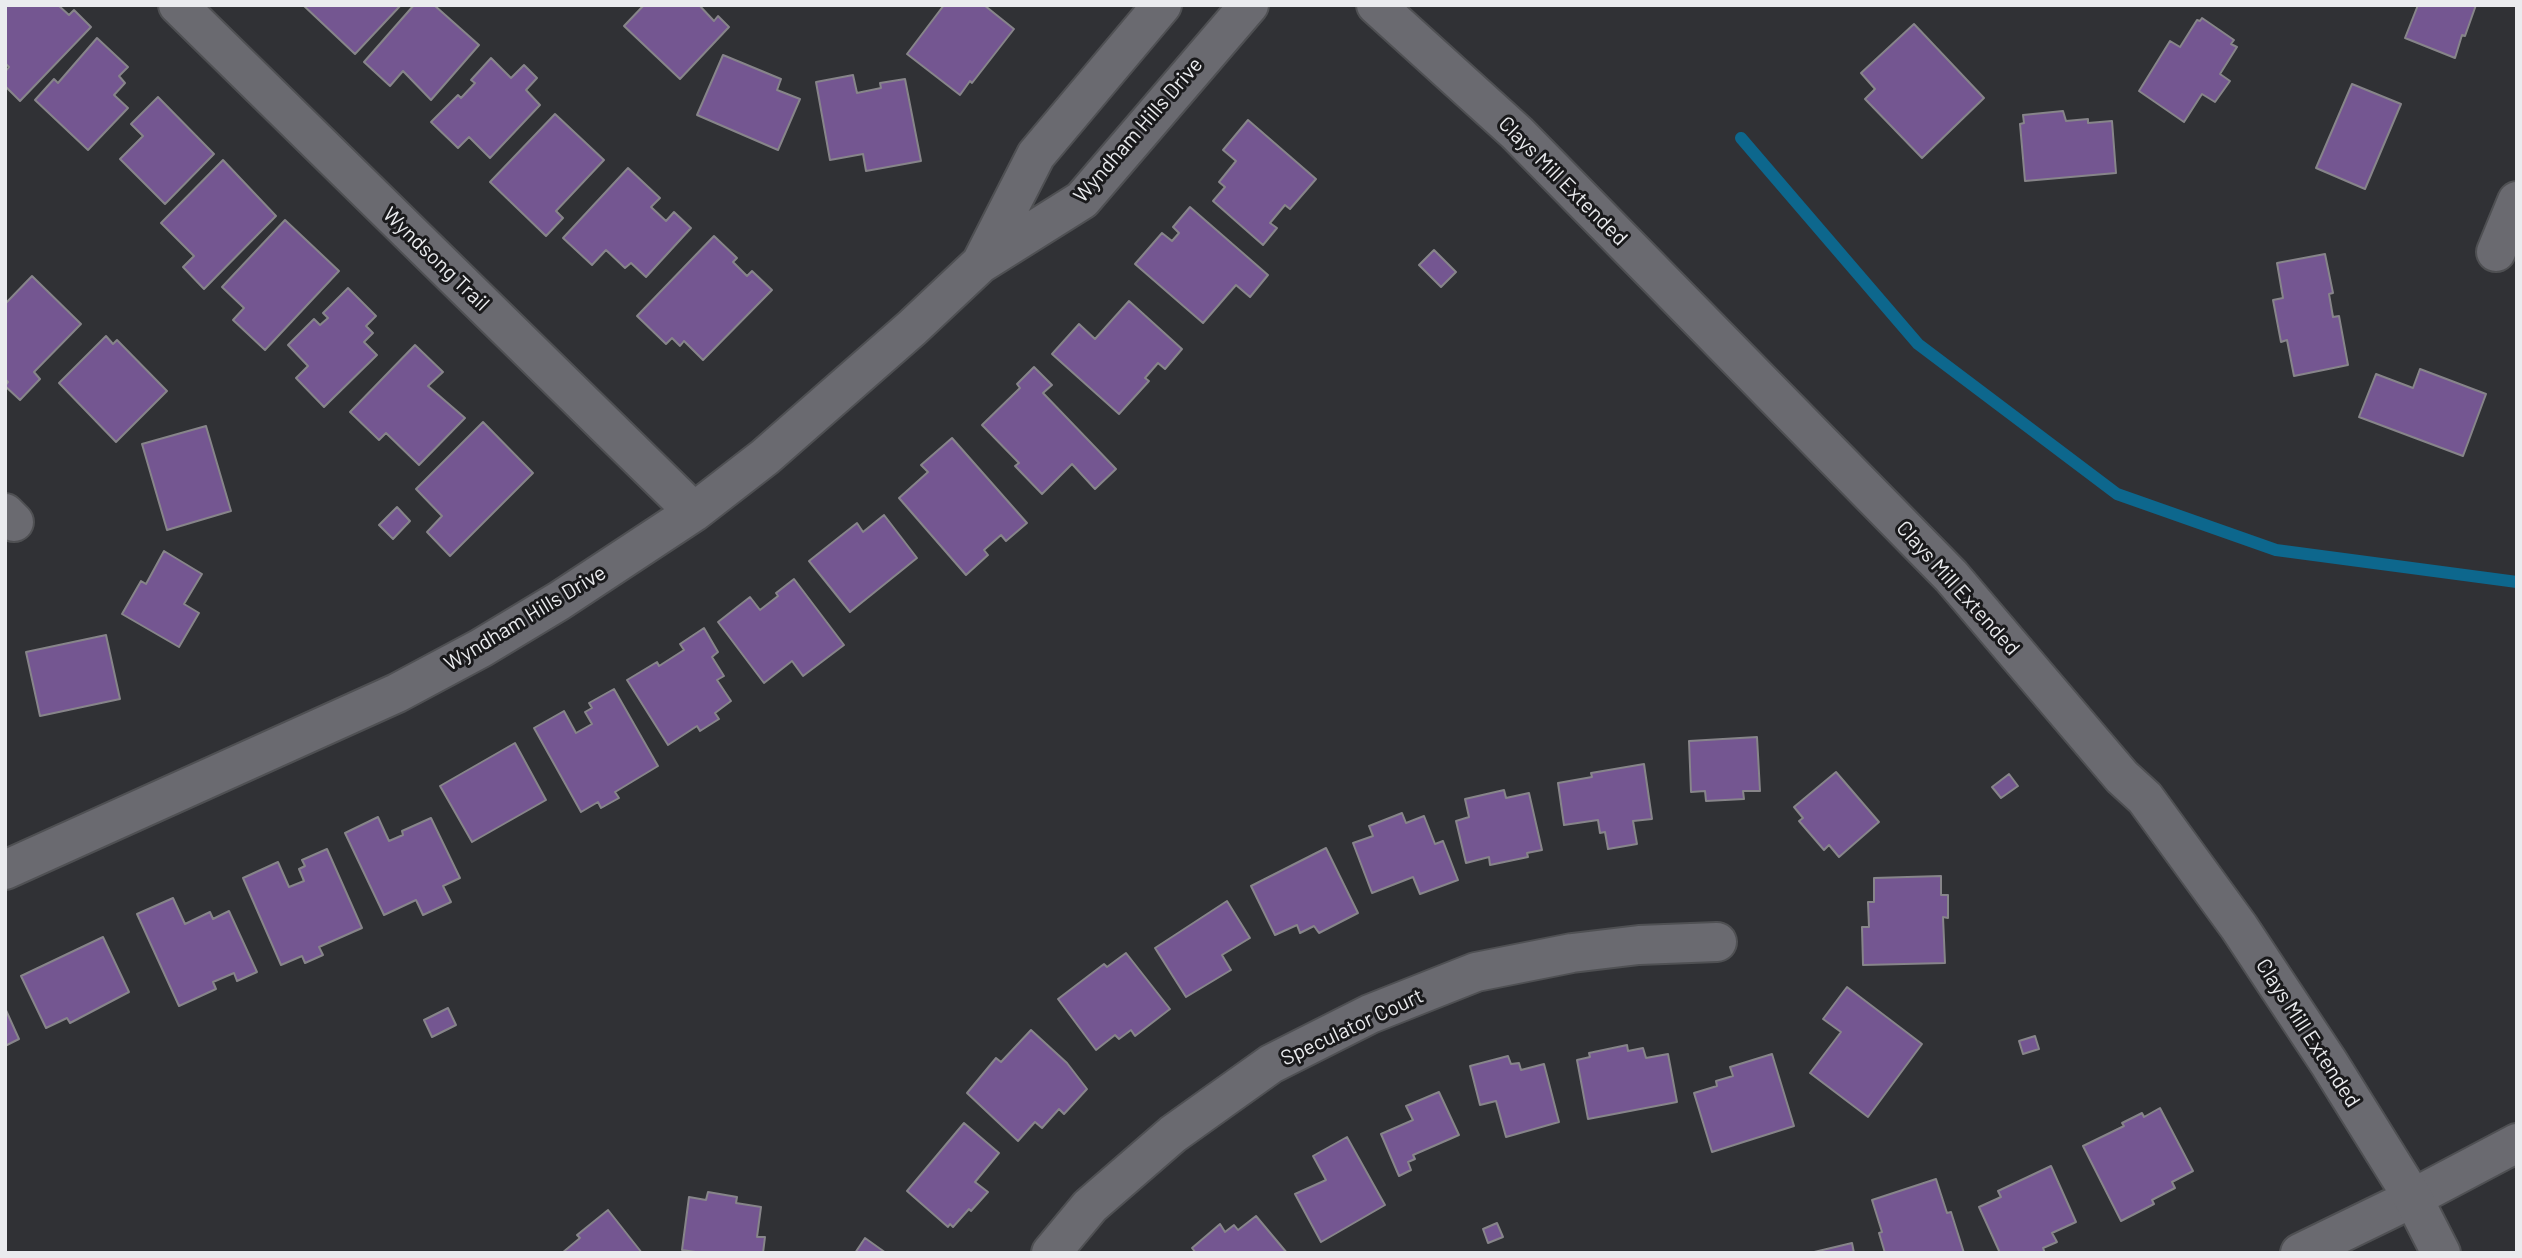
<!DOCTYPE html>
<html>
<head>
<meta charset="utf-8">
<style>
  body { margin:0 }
  #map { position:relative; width:2522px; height:1258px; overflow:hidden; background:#303135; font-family:Barlow,sans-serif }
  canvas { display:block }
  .frame { position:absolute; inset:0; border:7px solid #eaebee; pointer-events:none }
</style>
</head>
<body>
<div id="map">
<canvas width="2522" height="1258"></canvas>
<div class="frame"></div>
</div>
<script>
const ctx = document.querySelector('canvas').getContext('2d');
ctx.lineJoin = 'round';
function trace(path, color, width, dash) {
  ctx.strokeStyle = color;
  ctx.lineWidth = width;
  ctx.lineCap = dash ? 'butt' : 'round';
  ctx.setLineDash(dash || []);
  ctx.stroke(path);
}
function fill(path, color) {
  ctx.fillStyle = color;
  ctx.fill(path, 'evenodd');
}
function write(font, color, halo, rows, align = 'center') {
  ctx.font = font + ' Barlow,sans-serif';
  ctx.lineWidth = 6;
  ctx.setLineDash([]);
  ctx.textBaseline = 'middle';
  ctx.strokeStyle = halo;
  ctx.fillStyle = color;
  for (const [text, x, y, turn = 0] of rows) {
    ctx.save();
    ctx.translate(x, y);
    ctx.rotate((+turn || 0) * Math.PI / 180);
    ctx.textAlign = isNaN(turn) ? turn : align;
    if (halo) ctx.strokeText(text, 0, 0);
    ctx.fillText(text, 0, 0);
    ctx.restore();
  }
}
trace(new Path2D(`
  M1741,138L1918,344L2117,494L2276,550L2517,582`), '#0d678d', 12);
const building = new Path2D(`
  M5,5H58L69,15L74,10L91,27L20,101L5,86V72L9,67L5,63Z
  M303,5H401L355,54Z
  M414,5H434L479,45L431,100L403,71L390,86L364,62Z
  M644,5H699L714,21L718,16L729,27L680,79L624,26Z
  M944,5H984L1014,29L972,83L970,81L960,95L907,54Z
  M2418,5H2476L2465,36L2462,35L2455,58L2405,38Z
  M2202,18L2234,40L2231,44L2237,47L2220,74L2230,81L2215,102L2202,94L2184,122L2139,91L2170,41L2180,47L2197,20L2200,21Z
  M1914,24L1984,98L1922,158L1865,99L1875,89L1861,73Z
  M97,38L128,67L119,76L125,83L114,95L128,108L88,150L35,100L54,79L58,83Z
  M723,55L781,79L777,90L800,99L778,150L697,115Z
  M491,58L511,78L524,65L537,78L526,90L540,105L490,158L469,137L458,148L431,122L458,95L461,98L475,83L471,80Z
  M853,75L857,93L881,88L880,83L905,79L921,161L866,171L863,154L830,160L816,82Z
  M2352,84L2401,104L2365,189L2316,168Z
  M158,97L214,154L165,204L120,159L143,136L131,124Z
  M2063,111L2066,121L2088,119V123L2112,121L2116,173L2025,181L2020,124L2024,123L2023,115Z
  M555,114L604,160L556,211L563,218L546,236L490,182Z
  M1248,120L1316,179L1290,209L1285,205L1270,223L1277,228L1263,245L1213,201L1225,187L1219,182L1236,161L1223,150Z
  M223,160L276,216L204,289L183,267L194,256L161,223Z
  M628,168L660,198L651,207L666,221L674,212L691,228L646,277L631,263L625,268L606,250L592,265L563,238Z
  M1190,207L1268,275L1250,297L1236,285L1203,323L1135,264L1162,233L1172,241L1179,233L1173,227Z
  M285,220L339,271L265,350L233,320L244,308L222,287Z
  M714,236L737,258L733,262L747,276L752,271L772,290L703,360L684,341L680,346L672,338L666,344L637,316Z
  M1434,250L1456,272L1441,287L1419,265Z
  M2325,254L2333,293L2329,294L2333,317L2339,316L2348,365L2294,376L2287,340L2281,342L2273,300L2283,298L2277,263Z
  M32,276L81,324L34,372L40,379L20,400L5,386L8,382L5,379V304Z
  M348,288L376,316L366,326L373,333L364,342L377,355L324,407L296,378L308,366L288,345L314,319L320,325L328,318L323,313Z
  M1129,301L1182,349L1165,369L1158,363L1145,378L1149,381L1119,414L1052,354L1079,324L1095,339Z
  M106,336L113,344L117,340L167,391L116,442L59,383Z
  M415,345L443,372L428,386L465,418L419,465L386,433L379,440L350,412Z
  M1034,367L1052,385L1043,393L1116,469L1095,489L1072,464L1042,494L1015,466L1019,463L982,425L1020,388L1017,384Z
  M2420,369L2486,394L2463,456L2359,417L2376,374L2413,388Z
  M483,422L533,473L450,556L427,532L442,516L416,489Z
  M206,426L231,511L167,530L142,444Z
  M952,438L1027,523L1006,541L1001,535L984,550L988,555L966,575L899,498L928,472L921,465Z
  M397,507L410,521L393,539L379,525Z
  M884,515L917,558L850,612L809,561L857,523L863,532Z
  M164,551L202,574L184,604L199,613L179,647L122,614L141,581L146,584Z
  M794,579L844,645L803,676L792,661L764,683L718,622L750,597L760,610L778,596L776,593Z
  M704,628L718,652L712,657L724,676L717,680L731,701L715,713L719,719L700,731L697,726L668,745L627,680L657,662L659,666L684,650L680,644Z
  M106,635L120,699L40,716L26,652Z
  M614,689L658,766L615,792L619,798L601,808L598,802L581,812L534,728L564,711L576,733L592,724L585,712L592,708L589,703Z
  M1757,737L1760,791H1743L1744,799L1706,801L1705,791L1691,792L1689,741Z
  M515,743L546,800L472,842L440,786Z
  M1644,764L1652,819L1633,821L1637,844L1608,849L1605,832L1600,833L1598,820L1564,825L1558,783L1592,777L1591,773Z
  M1836,772L1879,822L1839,857L1829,845L1824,850L1799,821L1803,818L1794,807Z
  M2009,774L2018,786L2001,798L1992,787Z
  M1504,790L1506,798L1529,793L1542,850L1527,853L1528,857L1490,865L1489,857L1466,863L1456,821L1469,817L1465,799Z
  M1402,813L1406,823L1424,816L1435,844L1443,841L1458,880L1420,894L1413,877L1372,893L1353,843L1373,836L1369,826Z
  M378,817L389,841L403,835L402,831L431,818L460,878L443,886L451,902L423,915L416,900L384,915L345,833Z
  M1326,848L1358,913L1319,933L1314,926L1300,933L1297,925L1275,935L1251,886Z
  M327,849L362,928L319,947L323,955L305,963L302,956L281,965L243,878L278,862L289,887L304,881L299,869L305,866L302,860Z
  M1941,876V895H1948V918L1943,917L1945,963L1863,965L1862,927H1869L1868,902H1874V878Z
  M173,898L185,924L210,912L213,919L229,911L257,972L237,981L234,973L213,982L216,989L179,1006L137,914Z
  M1227,901L1250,938L1222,955L1231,970L1186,997L1155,948Z
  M103,937L129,992L70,1023L67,1018L46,1028L21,976Z
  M1126,953L1170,1009L1135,1036L1131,1030L1119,1039L1115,1035L1096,1050L1058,999L1104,964L1107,967Z
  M1847,987L1922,1044L1868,1117L1810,1073L1841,1032L1823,1019Z
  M5,1008L19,1039L5,1046Z
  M448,1008L456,1025L432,1037L424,1020Z
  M1031,1030L1067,1063L1087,1089L1064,1114L1059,1109L1042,1128L1035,1122L1018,1141L967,1093L996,1058L1001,1062Z
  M2035,1036L2039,1049L2023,1054L2019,1041Z
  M1627,1045L1628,1051L1643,1048L1646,1058L1668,1054L1677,1102L1588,1119L1577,1060L1590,1057L1589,1053Z
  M1772,1054L1794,1126L1712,1152L1694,1093L1717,1086L1716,1081L1733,1076L1730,1067Z
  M1508,1056L1511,1064L1519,1063L1521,1070L1544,1064L1559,1122L1506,1137L1496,1101L1480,1105L1470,1066Z
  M1439,1092L1459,1135L1413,1155L1415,1159L1408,1162L1411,1170L1399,1176L1381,1134L1413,1120L1406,1106Z
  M2160,1108L2193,1171L2172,1182L2175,1188L2152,1200L2154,1204L2121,1221L2083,1146L2124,1126L2122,1123L2142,1113L2144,1117Z
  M964,1123L999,1153L975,1182L988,1192L971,1211L969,1209L953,1227L950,1224L948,1227L907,1191Z
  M1347,1137L1385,1205L1321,1242L1295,1194L1326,1180L1313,1156Z
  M2051,1166L2076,1222L2052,1233L2057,1242L2043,1248L2045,1253H2000L1979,1207L2001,1197L1998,1191Z
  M1936,1179L1947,1213L1951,1212L1964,1253H1885L1879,1233L1882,1232L1872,1200Z
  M708,1192L737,1197L736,1203L761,1207L757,1237H765L763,1253H702L682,1250L689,1197L706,1200Z
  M608,1210L642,1253H562L580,1238L577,1235Z
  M1256,1216L1287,1253H1196L1192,1248L1220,1224L1225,1232L1234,1225L1238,1230Z
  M1497,1223L1503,1237L1488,1243L1483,1229Z
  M865,1238L886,1253H855Z
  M1852,1243L1854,1253H1810Z`);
fill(building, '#745691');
trace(building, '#87858a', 2);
const minor = new Path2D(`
  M178,5L694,512
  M2496,252L2517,201
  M981,263L1036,155L1162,5
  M5,513L14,522
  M5,870L397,693L481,648L559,601L694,512L765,457L912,328L980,264L1082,200L1249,5
  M1051,1253L1090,1206L1173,1134L1271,1064L1370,1014L1476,972L1572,953L1639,945L1717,942
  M2300,1253L2413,1198`);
const tertiary = new Path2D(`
  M2413,1198L2517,1143`);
const secondary = new Path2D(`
  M1376,5L1517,133L1951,576L2122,777L2145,798L2239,927L2329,1063L2413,1198L2441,1253`);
trace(minor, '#4f5053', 42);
trace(tertiary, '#4f5053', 42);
trace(secondary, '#4f5053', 42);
trace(minor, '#6a6a70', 38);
trace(tertiary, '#6a6a70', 38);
trace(secondary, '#6a6a70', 38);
write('21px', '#eaebee', '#19191b', [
  ["Wyndham Hills Drive",1138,130,-49],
  ["Clays Mill Extended",1563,181,45],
  ["Wyndsong Trail",436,259,44],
  ["Clays Mill Extended",1958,588,48],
  ["Wyndham Hills Drive",525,618,-31],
  ["Speculator Court",1352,1027,-25],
  ["Clays Mill Extended",2308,1033,57]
]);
</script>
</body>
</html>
